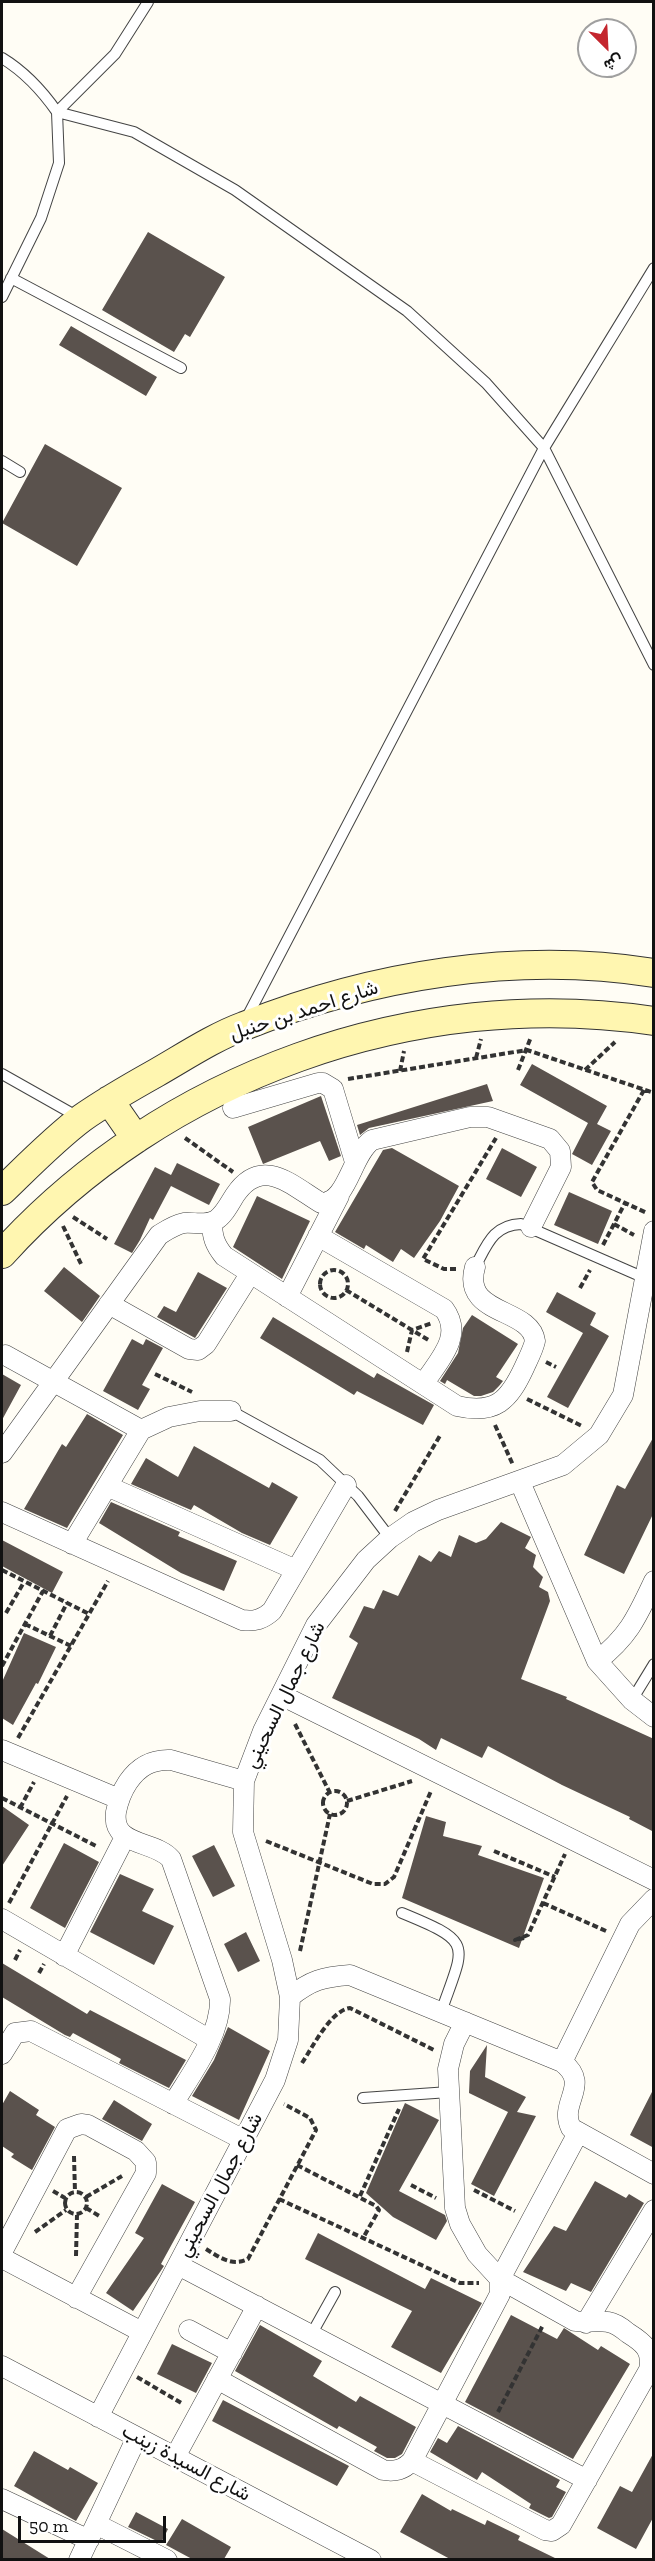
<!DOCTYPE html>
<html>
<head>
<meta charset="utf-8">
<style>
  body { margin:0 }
  #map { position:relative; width:655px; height:2561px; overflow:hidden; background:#fffdf5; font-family:"Zilla Slab",Vazirmatn,serif }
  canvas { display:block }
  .frame { position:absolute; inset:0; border:3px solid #111; pointer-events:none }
  .north { position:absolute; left:577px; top:18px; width:60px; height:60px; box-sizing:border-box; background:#fff; border:2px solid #a0a0a0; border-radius:50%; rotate:156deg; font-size:16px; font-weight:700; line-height:24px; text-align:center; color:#111 }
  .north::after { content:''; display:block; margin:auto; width:21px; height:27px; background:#c4262e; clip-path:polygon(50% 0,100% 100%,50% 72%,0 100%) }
  .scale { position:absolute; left:18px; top:2516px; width:148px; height:27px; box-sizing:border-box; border:3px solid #111; border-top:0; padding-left:8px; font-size:18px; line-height:21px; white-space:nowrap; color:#111; -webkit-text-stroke:4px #fff; paint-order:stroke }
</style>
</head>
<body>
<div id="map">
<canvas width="655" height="2561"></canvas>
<div class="frame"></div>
<div class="north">ش</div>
<div class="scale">50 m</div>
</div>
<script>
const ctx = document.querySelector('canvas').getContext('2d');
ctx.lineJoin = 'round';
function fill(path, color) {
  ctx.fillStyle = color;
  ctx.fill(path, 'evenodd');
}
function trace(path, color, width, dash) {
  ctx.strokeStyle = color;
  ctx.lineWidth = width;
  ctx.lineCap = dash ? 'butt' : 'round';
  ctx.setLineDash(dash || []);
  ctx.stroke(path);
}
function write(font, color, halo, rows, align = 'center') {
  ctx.font = font + ' "Zilla Slab",Vazirmatn,serif';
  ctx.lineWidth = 6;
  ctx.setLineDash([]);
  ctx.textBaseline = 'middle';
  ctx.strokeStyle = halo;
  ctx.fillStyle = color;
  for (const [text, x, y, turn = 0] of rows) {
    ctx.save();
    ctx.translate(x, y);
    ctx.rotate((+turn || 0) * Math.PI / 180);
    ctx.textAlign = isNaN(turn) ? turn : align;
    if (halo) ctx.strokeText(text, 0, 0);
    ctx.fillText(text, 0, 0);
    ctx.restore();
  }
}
fill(new Path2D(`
  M148,232L225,277L190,337L185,334L174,352L102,310Z
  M71,326L157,377L146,396L59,345Z
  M45,444L122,488L77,566L2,523Z
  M532,1064L607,1106L597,1124L611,1131L592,1165L572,1154L588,1123L520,1085Z
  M487,1084L493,1101L369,1128L360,1135L357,1125Z
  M321,1096L341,1156L329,1161L320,1141L263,1164L248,1127Z
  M392,1148L459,1186L440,1221L414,1258L401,1249L393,1262L366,1245L364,1249L335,1232L383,1150Z
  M502,1148L537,1167L521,1197L486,1179Z
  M177,1163L220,1184L209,1205L171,1186L153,1220L150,1218L140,1240L132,1253L114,1244L155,1167L171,1175Z
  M569,1192L612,1211L598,1244L554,1225Z
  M257,1196L310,1221L282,1279L233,1247Z
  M64,1267L100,1296L82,1322L44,1291Z
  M198,1272L227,1288L195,1338L157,1317L164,1306L176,1312Z
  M557,1292L596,1313L590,1325L609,1336L568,1408L547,1397L583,1333L546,1312Z
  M472,1315L518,1344L496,1377L503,1381L499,1386L493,1392L481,1396H474L447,1380L445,1384L440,1381L458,1353L463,1328Z
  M273,1317L374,1378L377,1373L434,1405L423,1425L357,1391L354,1395L260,1338Z
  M132,1339L143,1345L146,1339L163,1348L142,1385L150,1389L138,1410L103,1391Z
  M2,1374L21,1385L2,1420Z
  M87,1414L123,1435L67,1528L24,1509L62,1444L66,1447Z
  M654,1436V1512L624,1574L584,1555L617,1485L625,1489Z
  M194,1446L269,1488L272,1482L298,1497L270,1545L242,1533L194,1505L191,1510L131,1484L146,1458L178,1477Z
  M111,1502L180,1532L178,1536L237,1561L224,1591L181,1573L99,1523Z
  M501,1522L531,1537L525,1548L536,1555L533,1567L543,1577L539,1587L548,1592L550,1601L521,1679L567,1697L566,1699L654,1739V1832L629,1819L630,1817L562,1785L488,1746L482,1758L441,1738L436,1750L419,1739L332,1698L358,1643L349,1637L364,1606L374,1609L383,1590L398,1596L419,1555L431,1562L439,1551L451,1557L459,1535L476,1543L486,1539Z
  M2,1540L63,1572L52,1593L2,1566Z
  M24,1633L56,1647L38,1684L36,1683L13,1725L2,1718V1682Z
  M2,1806L29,1825L2,1866Z
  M426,1816L446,1822L443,1836L482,1846L478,1855L544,1878L519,1948L402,1898Z
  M64,1843L99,1862L65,1928L30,1908Z
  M214,1845L235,1886L213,1897L192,1856Z
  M120,1874L154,1889L142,1911L174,1926L154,1965L90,1932Z
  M246,1932L260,1961L238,1972L224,1944Z
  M2,1963L87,2014L90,2010L186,2060L169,2088L119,2063L121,2059L73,2033L70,2037L65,2035L2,1997Z
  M228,2027L270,2051L239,2120L192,2096L214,2060Z
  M487,2045L485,2077L526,2097L517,2112L536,2116L494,2196L471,2184L508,2112L469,2093L470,2071Z
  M654,2088V2148L630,2135Z
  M10,2091L39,2110L36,2115L55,2127L32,2170L11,2157L14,2154L2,2146V2105Z
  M114,2100L152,2124L142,2141L102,2119Z
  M405,2103L439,2120L399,2191L445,2215L447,2221L436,2240L393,2217L366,2193Z
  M595,2181L626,2198L629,2194L644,2203L591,2292L571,2283L566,2291L523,2272L554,2226L566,2231Z
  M162,2184L195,2202L161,2264L164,2266L160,2272L133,2311L106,2293L144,2238L135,2233Z
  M318,2233L425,2289L431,2278L482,2303L441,2373L391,2347L412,2311L305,2259Z
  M511,2315L557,2339L564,2328L598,2350L601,2346L630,2364L573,2459L465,2402Z
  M260,2325L322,2361L313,2376L356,2402L360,2396L416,2427L402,2454L395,2458H387L374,2451L377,2447L339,2426L337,2429L235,2371Z
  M172,2344L212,2363L196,2393L157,2374Z
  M223,2400L349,2466L337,2486L212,2421Z
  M458,2426L560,2480L556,2487L566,2492L552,2517L549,2518L529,2508L531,2504L482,2472L477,2480L430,2452L438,2438L447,2443Z
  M34,2451L68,2470L70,2467L98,2483L76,2521L14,2486Z
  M654,2452V2516L636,2549L597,2528L620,2486L632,2492Z
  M422,2494L451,2511L452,2509L485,2525L487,2520L520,2536L518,2540L557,2559H450L400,2532Z
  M136,2512L168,2529L161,2543L128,2527Z
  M182,2519L231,2547L224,2559H192L166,2545Z
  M2,2529L50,2559H2Z`), '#5a524d');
const lane = new Path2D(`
  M2,58C25,72 41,89 57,112
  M57,112L134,132L235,190L407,311L486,383L544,448L654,665
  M57,112L115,54L148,2
  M11,278L181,368
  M2,297L41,218L59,163L57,112
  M2,461L20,472
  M246,1019L544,448L654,268
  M2,1074L80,1118
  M475,1267C487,1245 493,1225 521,1224L647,1279
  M231,1411L320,1460L358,1496L390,1538
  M632,1700L654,1664
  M402,1913C475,1943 465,1943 441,2012
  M363,2098L449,2092
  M311,2335L335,2292`);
const street = new Path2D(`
  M233,1108L318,1083H323L333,1089L355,1162
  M212,1222C212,1237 215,1245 224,1256L457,1406C496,1415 509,1400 524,1368C528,1359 533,1350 535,1341C531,1307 461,1316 475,1267
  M318,1236L444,1309C464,1336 439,1360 424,1383
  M287,1297L339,1196
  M109,1304L189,1349L198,1350L206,1344L250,1274
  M5,1355L141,1430
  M2,1453L159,1235C167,1230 174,1225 184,1223C194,1222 206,1226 216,1220C224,1215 230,1203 235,1195C262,1155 291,1185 321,1203C348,1203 351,1155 372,1140L470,1117H488L550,1139L560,1151L561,1167L531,1227
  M520,1482L597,1661L632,1700L654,1717
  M107,1486L296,1570
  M2,1512L242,1620C255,1622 263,1619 272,1611L346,1485
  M72,1544L141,1430L169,1417L200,1411H231
  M597,1661C629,1636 637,1617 654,1581
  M281,1695L654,1880
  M2,1750L119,1799
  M2,1919L210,2040
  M64,1956L125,1837
  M290,1997C311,1980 323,1977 350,1975L562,2062C592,2085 558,2102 571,2128L654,2174
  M2,2054L15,2033L31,2031L244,2140
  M562,2062L630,1924L654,1899
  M173,2104C191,2074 221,2035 220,1999L171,1859C155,1840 111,1847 116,1812C118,1802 122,1791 128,1782C139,1766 152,1759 171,1760L244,1781
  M2,2252L67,2129L81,2124L88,2125L136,2151L146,2162V2173L76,2298
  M2,2258L142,2332
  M178,2265L587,2480
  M586,2323L654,2210
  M189,2330L232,2353
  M2,2366L371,2560
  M217,2379L383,2470C395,2472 403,2470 412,2461L500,2294V2279L578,2133
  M98,2417L275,2080L288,2040L290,1997L282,1960L243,1832L244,1781L263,1731L316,1625L366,1560L390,1538L413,1522L438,1510L563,1465L599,1435L623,1395L654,1231
  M175,2457L257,2306
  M412,2461L545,2530L552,2531L561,2525L649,2370C653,2350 644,2343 628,2333C622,2328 615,2323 608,2322C597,2320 586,2323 575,2321L500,2279L477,2254L460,2224L455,2208L448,2069L454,2044L465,2022
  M2,2499L89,2540
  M96,2524L167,2560
  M79,2560L137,2437`);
const secondary = new Path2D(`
  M109,1100L136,1139
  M2,1191C28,1166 54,1139 82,1118C106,1101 131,1087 156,1073C184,1057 214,1037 244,1026C372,975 517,951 654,973
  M2,1254C163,1076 415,985 654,1021`);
trace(lane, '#444', 12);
trace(street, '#444', 21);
trace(secondary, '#333', 30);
trace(new Path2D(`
  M476,1058L481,1039
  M518,1070L531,1037
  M585,1070L615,1042
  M400,1071L404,1051
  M348,1079L527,1050L654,1093
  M644,1090L592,1182L597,1190L647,1213
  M185,1138L233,1172
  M73,1217L107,1239
  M614,1224L634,1235
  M63,1226L82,1266
  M603,1245L625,1203
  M456,1269H444L423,1259L496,1138
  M320 1284a14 14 0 1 1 28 0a14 14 0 1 1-28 0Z
  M580,1288L590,1270
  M346,1290L430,1341
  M407,1352L412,1330L432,1323
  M546,1362L556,1367
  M155,1374L192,1392
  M527,1399L582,1426
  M495,1425L513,1465
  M395,1511L441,1434
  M2,1570L89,1614
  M6,1613L24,1582
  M25,1624L71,1646
  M50,1636L67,1603
  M2,1666L43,1591
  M295,1724L330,1793
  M18,1738L108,1581
  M323 1803a12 12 0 1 1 24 0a12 12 0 1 1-24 0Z
  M2,1798L98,1847
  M347,1801L412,1781
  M20,1808L34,1782
  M266,1841L373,1884H385L394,1877L431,1791
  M494,1851L555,1877
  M9,1903L67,1796
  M543,1903L606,1931
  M524,1938L515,1940L528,1935L565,1854
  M300,1951L330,1814
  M15,1960L20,1950
  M39,1973L44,1964
  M302,2063C312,2048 331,2010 350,2008L434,2050
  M74,2156L75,2192
  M297,2165L376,2206L379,2210L363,2238
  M411,2185L436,2198
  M474,2190L515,2211
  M53,2191L65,2198
  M65 2203a11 11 0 1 1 22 0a11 11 0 1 1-22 0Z
  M360,2196L399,2109
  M86,2197L122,2176
  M279,2199L460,2283H479
  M86,2208L101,2217
  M35,2232L66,2210
  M206,2249C219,2257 232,2267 248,2259L316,2130L310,2118L284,2104
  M76,2256L77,2215
  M137,2377L183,2404
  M498,2412L543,2325`), '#333', 4, [6, 3]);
trace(lane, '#fff', 10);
trace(street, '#fff', 20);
trace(secondary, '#fff6b0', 28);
write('20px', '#111', '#fff', [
  ["شارع احمد بن حنبل",304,1011,-18],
  ["شارع جمال السحيني",285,1695,-64],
  ["شارع جمال السحيني",220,2185,-62],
  ["شارع السيدة زينب",186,2463,28]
]);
</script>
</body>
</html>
